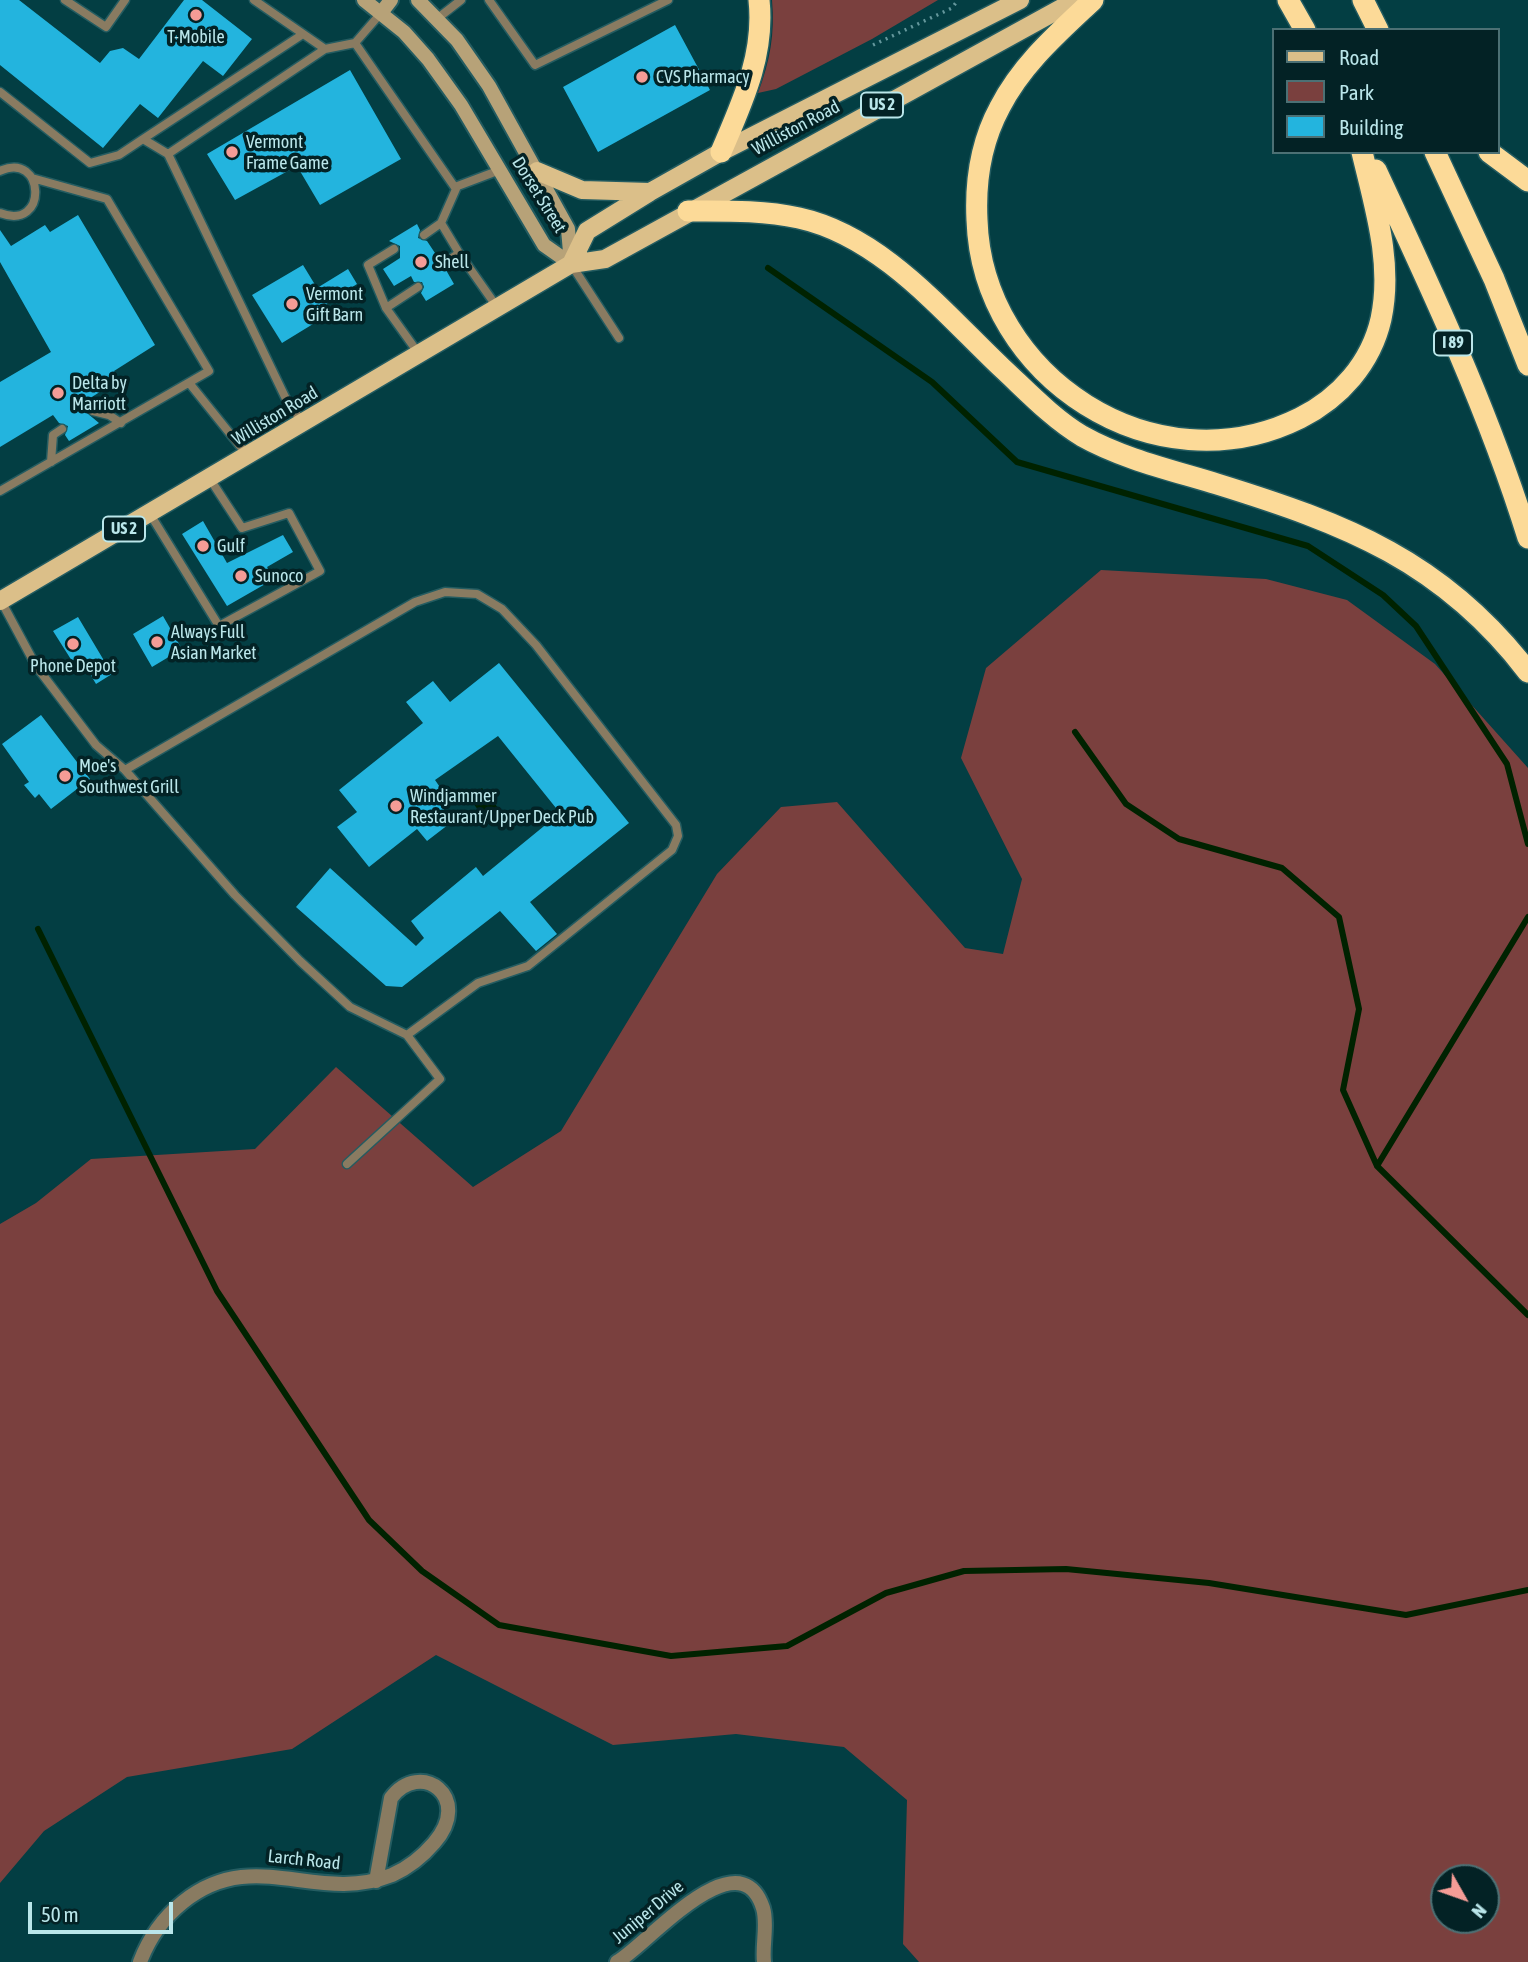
<!DOCTYPE html>
<html>
<head>
<meta charset="utf-8">
<style>
  body { margin:0 }
  #map { position:relative; width:1528px; height:1962px; overflow:hidden; background:#033e43; font-family:"Asap Condensed",sans-serif }
  canvas { display:block }
  .legend { position:absolute; left:1272px; top:28px; width:228px; height:126px; box-sizing:border-box; background:#032225; border:2px solid #4c7074; margin:0; padding:9px 12px; list-style:none; font-size:21px; color:#bae6ea }
  .legend li { display:flex; align-items:center; gap:14px; height:35px }
  .legend b { width:35px; border:2px solid #4c7074 }
  .north { position:absolute; left:1430px; top:1864px; width:70px; height:70px; box-sizing:border-box; background:#032225; border:2px solid #4c7074; border-radius:50%; rotate:130deg; font-size:19px; font-weight:700; line-height:28px; text-align:center; color:#bae6ea }
  .north::after { content:''; display:block; margin:auto; width:24px; height:32px; background:#f59c96; clip-path:polygon(50% 0,100% 100%,50% 72%,0 100%) }
  .scale { position:absolute; left:28px; top:1902px; width:145px; height:32px; box-sizing:border-box; border:4px solid #bae6ea; border-top:0; padding-left:9px; font-size:21px; line-height:24px; white-space:nowrap; color:#bae6ea; -webkit-text-stroke:5px #032225; paint-order:stroke }
</style>
</head>
<body>
<div id="map">
<canvas width="1528" height="1962"></canvas>
<ul class="legend">
<li><b style="height:9px;background:#dbbf89"></b>Road</li>
<li><b style="height:19px;background:#7a403e"></b>Park</li>
<li><b style="height:19px;background:#23b4de"></b>Building</li>
</ul>
<div class="north">N</div>
<div class="scale">50 m</div>
</div>
<script>
const ctx = document.querySelector('canvas').getContext('2d');
ctx.lineJoin = 'round';
function fill(path, color) {
  ctx.fillStyle = color;
  ctx.fill(path, 'evenodd');
}
function trace(path, color, width, dash) {
  ctx.strokeStyle = color;
  ctx.lineWidth = width;
  ctx.lineCap = dash ? 'butt' : 'round';
  ctx.setLineDash(dash || []);
  ctx.stroke(path);
}
function write(font, color, halo, rows, align = 'center') {
  ctx.font = font + ' "Asap Condensed",sans-serif';
  ctx.lineWidth = 7;
  ctx.setLineDash([]);
  ctx.textBaseline = 'middle';
  ctx.strokeStyle = halo;
  ctx.fillStyle = color;
  for (const [text, x, y, turn = 0] of rows) {
    ctx.save();
    ctx.translate(x, y);
    ctx.rotate((+turn || 0) * Math.PI / 180);
    ctx.textAlign = isNaN(turn) ? turn : align;
    if (halo) ctx.strokeText(text, 0, 0);
    ctx.fillText(text, 0, 0);
    ctx.restore();
  }
}
fill(new Path2D(`
  M772,0H938L872,39L776,89L758,93C770,61 775,34 772,0Z
  M1101,570L1266,579L1347,600L1435,664L1528,768V1962H919L903,1944L907,1800L844,1747L736,1734L613,1745L436,1655L292,1749L127,1777L44,1831L0,1883V1224L36,1203L91,1159L255,1149L336,1067L473,1187L561,1131L717,874L781,807L837,802L965,948L1003,954L1022,879L961,758L986,668ZM1444,1878H1486V1920H1444Z`), '#7a403e');
fill(new Path2D(`
  M482,788L503,814L489,824L469,798Z`), '#020');
trace(new Path2D(`
  M768,268L932,382L1017,462L1308,546L1383,595L1416,626L1507,764L1528,844
  M1075,732L1126,804L1179,839L1282,868L1339,917L1359,1009L1343,1090L1377,1166L1528,1315
  M38,929L217,1291L369,1520L422,1571L499,1625L671,1656L787,1646L886,1593L964,1571L1066,1569L1209,1583L1406,1615L1528,1590
  M1377,1166L1528,917`), '#020', 6);
fill(new Path2D(`
  M0,0H19L100,63L110,51L123,48L139,59L184,0H202L252,39L223,76L203,61L158,118L140,104L103,148L0,65Z
  M675,25L710,90L598,152L563,87Z
  M350,70L401,159L320,205L297,166L235,200L207,154Z
  M78,215L155,345L114,371L119,380L87,400L90,406L87,413L99,423L69,441L65,435L68,426L59,423L53,415L0,447V382L51,352L0,262V230L11,246L45,225L50,232Z
  M417,224L420,230L418,238L427,241L439,259L436,268L446,270L454,284L426,301L421,293L424,287L422,282H414L411,276L394,286L383,269L400,258V246L389,241Z
  M303,265L317,288L348,269L357,284L326,304L331,313L282,343L252,295Z
  M203,521L227,563L283,535L293,552L267,567L274,579L227,606L182,534Z
  M163,616L182,649L152,667L133,634Z
  M78,617L112,674L96,684L80,657L72,661L53,631Z
  M499,663L629,823L530,902L557,934L536,951L500,911L402,987L386,986L296,907L330,868L416,946L424,938L411,921L476,867L483,876L560,813L498,736L435,780L444,793L436,800L453,821L427,841L417,829L369,867L337,827L357,812L339,790L423,723L406,702L433,681L450,702Z
  M41,715L90,779L51,809L39,794L35,798L24,785L29,782L2,744Z`), '#23b4de');
const lane = new Path2D(`
  M65,0L106,27L125,0
  M254,0L325,49
  M489,0L535,65L668,0
  M438,18L461,0
  M355,43L456,189L441,223L424,235
  M0,92L90,163L119,155L143,139L168,154L325,49L355,43L381,13
  M143,139L303,34
  M168,154L287,401L303,423
  M0,171C45,150 49,232 0,213
  M455,187L500,170
  M441,223L459,253
  M571,264L619,338
  M442,265L459,253L497,307
  M418,287L386,308L419,354
  M386,308L368,265L394,249
  M190,384L248,456
  M93,411L109,415L121,423
  M51,462L53,435L62,429
  M0,491L209,371L107,199L32,178
  M150,514L219,626L320,571L289,513L242,528L210,479
  M0,599L36,666L96,745L125,770L235,895L300,961L350,1007L407,1035L440,1079L347,1164
  M125,770L415,602L445,592L477,594L502,609L536,645L676,825L678,836L672,850L528,966L478,983L407,1035`);
const street = new Path2D(`
  M140,1962C149,1938 163,1918 183,1902C254,1845 316,1905 392,1875C408,1868 422,1857 434,1843C474,1797 420,1759 391,1798L376,1881
  M617,1962C645,1947 739,1834 763,1908C768,1924 762,1945 764,1962`);
const secondary = new Path2D(`
  M364,0L404,32L428,59L461,105L544,245L571,264
  M418,0L457,40L489,86L568,229L571,264
  M381,13L391,0`);
const primary = new Path2D(`
  M537,171L582,190L650,192
  M571,264L587,231L650,192L721,152L1020,0
  M0,601L571,264L605,259L1076,0`);
const highway = new Path2D(`
  M1093,0C1058,33 1022,64 1000,107C981,142 975,180 977,220C982,377 1155,490 1300,418C1340,398 1371,363 1381,319C1393,263 1375,207 1362,152
  M1288,0L1305,30
  M1363,0L1378,30
  M721,152C742,103 765,55 759,0
  M1435,152L1494,279L1528,365
  M1489,152L1528,181
  M1376,170C1432,290 1489,412 1528,538
  M688,211C725,211 763,210 799,218C881,236 943,312 1001,367C1027,391 1052,418 1082,436C1123,459 1171,470 1217,484C1346,524 1443,561 1528,672`);
trace(lane, '#245c61', 11);
trace(street, '#245c61', 18);
trace(secondary, '#245c61', 18);
trace(primary, '#245c61', 21);
trace(highway, '#245c61', 24);
trace(new Path2D(`
  M873,45L952,8L958,0`), '#64979c', 3.5, [2, 5]);
trace(lane, '#897b61', 8);
trace(street, '#897b61', 14);
trace(secondary, '#b7a278', 14);
trace(primary, '#dbbf89', 18);
trace(highway, '#fcda98', 21);
for (const [x, y, r, color] of [
  [196,15,7,"#f59c96"],
  [642,77,7,"#f59c96"],
  [232,152,7,"#f59c96"],
  [421,262,7,"#f59c96"],
  [292,304,7,"#f59c96"],
  [58,393,7,"#f59c96"],
  [203,546,7,"#f59c96"],
  [241,576,7,"#f59c96"],
  [157,642,7,"#f59c96"],
  [73,644,7,"#f59c96"],
  [65,776,7,"#f59c96"],
  [396,806,7,"#f59c96"]
]) {
  const dot = new Path2D();
  dot.arc(x, y, r, 0, 2 * Math.PI);
  ctx.fillStyle = color;
  ctx.fill(dot);
  trace(dot, '#032225', 2.5);
}
for (const [x, y, w] of [
  [882,105,42],
  [1453,343,38],
  [124,529,42]
]) {
  const box = new Path2D();
  box.roundRect(x - w / 2, y - 12.5, w, 25, 5);
  ctx.fillStyle = '#032225';
  ctx.fill(box);
  trace(box, '#bae6ea', 2);
}
write('bold 16px', '#bae6ea', null, [
  ["US 2",882,105],
  ["I 89",1453,343],
  ["US 2",124,529]
]);
write('18px', '#bae6ea', '#032225', [
  ["T-Mobile",196,37,"center"],
  ["CVS Pharmacy",656,77],
  ["Vermont",246,142],
  ["Frame Game",246,163],
  ["Shell",435,262],
  ["Vermont",306,294],
  ["Gift Barn",306,315],
  ["Delta by",72,383],
  ["Marriott",72,404],
  ["Gulf",217,546],
  ["Sunoco",255,576],
  ["Always Full",171,632],
  ["Asian Market",171,653],
  ["Phone Depot",73,666,"center"],
  ["Moe's",79,766],
  ["Southwest Grill",79,787],
  ["Windjammer",410,796],
  ["Restaurant/Upper Deck Pub",410,817]
], 'left');
write('18px', '#bae6ea', '#032225', [
  ["Williston Road",796,128,-28],
  ["Dorset Street",539,195,58],
  ["Williston Road",275,416,-31],
  ["Larch Road",304,1860,6],
  ["Juniper Drive",648,1912,-40]
]);
</script>
</body>
</html>
